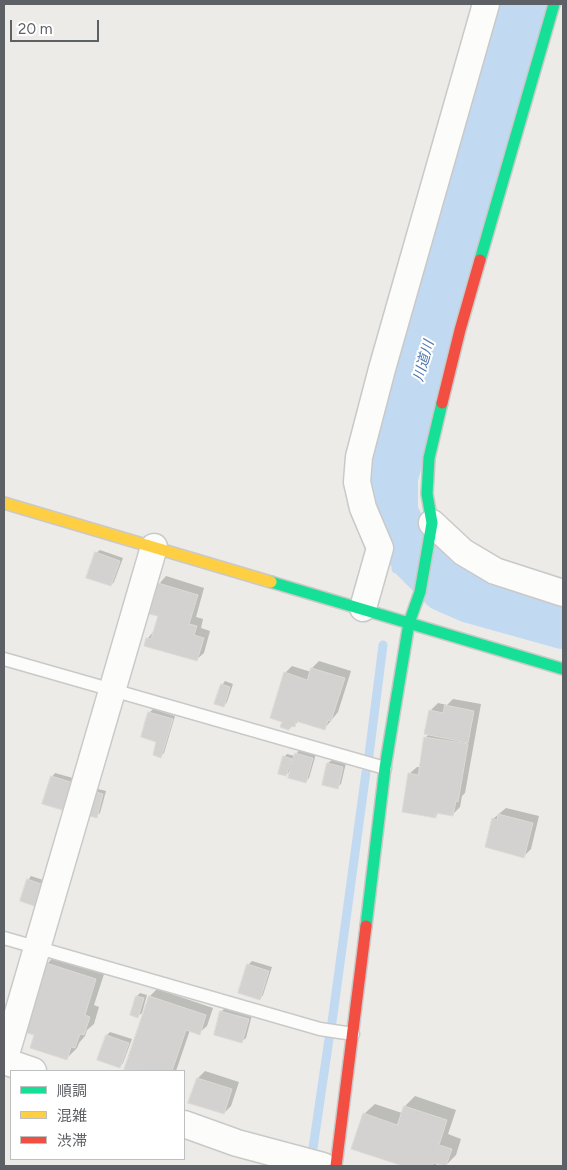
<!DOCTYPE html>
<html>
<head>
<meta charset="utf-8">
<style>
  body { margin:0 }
  #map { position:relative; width:567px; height:1170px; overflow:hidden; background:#ecebe7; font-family:Figtree,"Noto Sans JP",sans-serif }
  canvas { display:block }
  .frame { position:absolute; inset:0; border:5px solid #5d6064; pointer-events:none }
  .legend { position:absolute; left:10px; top:1070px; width:175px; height:90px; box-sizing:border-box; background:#fff; border:1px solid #bebfc1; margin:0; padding:6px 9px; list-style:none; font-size:15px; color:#5d6064 }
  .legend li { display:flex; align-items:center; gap:10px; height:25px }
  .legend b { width:25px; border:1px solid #bebfc1 }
  .scale { position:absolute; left:10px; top:20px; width:89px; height:22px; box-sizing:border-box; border:2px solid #5d6064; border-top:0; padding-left:6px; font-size:15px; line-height:18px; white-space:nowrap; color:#5d6064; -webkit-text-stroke:4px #fff; paint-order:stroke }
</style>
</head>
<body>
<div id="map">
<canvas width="567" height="1170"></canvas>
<div class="frame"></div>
<ul class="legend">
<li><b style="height:6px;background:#16e098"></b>順調</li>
<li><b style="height:6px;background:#ffcf43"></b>混雑</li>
<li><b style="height:6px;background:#f24e42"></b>渋滞</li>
</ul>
<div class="scale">20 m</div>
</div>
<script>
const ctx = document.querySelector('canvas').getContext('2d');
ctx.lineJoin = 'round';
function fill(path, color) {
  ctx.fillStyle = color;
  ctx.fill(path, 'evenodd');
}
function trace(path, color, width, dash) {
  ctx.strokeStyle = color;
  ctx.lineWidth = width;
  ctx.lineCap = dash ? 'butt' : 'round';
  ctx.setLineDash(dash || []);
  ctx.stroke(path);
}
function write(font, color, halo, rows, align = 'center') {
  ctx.font = font + ' Figtree,"Noto Sans JP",sans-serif';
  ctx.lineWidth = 4;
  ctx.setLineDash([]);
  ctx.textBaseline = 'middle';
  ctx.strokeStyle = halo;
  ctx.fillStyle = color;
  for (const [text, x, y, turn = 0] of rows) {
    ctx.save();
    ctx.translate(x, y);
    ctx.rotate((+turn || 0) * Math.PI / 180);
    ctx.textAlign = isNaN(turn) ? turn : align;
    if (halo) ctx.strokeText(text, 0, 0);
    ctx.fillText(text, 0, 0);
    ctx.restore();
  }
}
fill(new Path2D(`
  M100,550L123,558L114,582L111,585L96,553Z
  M166,576L204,588L196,617L203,619L201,628L210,631L204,653L196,660L145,646L148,638L154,631L159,615V584Z
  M319,661L351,671L338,712L325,728L299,721L289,729L283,721L285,673L292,666L311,672L312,668Z
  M225,681L233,684L227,702L224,706L222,685Z
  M453,699L481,704L465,793L462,796L460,807L453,814L439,812L436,816L409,774L417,767H421L425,738L429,734L430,711L438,703L447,705Z
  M153,709L175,716L164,753L161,756L149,713Z
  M299,750L316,754L309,778L305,782L292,769L286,775L284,757L287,754L295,756Z
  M332,760L346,763L341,784L337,787L323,784L328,763Z
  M55,773L80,780L72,807L52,777Z
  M94,788L106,791L100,813L96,816Z
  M506,808L539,816L531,849L524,856L493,819Z
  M31,876L49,882L40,906L28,880Z
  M57,953L106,968L94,1005L99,1007L94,1024L87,1030L85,1036L79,1043L77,1048L67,1058L36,1034L47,964Z
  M252,961L272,967L263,995L260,999L248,965Z
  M157,989L213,1008L207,1026L199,1033L190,1030L176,1071H132L126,1069L150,996Z
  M140,993L147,995L142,1013L138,1016L137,996Z
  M225,1008L252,1015L246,1038L242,1041L221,1012Z
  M110,1032L132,1039L123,1063L120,1067L98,1059L107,1035Z
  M205,1071L239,1082L231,1106L224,1113L190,1102L198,1078Z
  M415,1096L456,1110L448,1134L461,1139L456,1155L445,1166L438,1163L435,1166H407L353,1148L364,1114L375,1104L402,1113L405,1106Z`), '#0003');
trace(new Path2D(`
  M396,569L402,534
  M369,755L383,645
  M332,1022L366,772
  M313,1148L329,1039`), '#c1daf1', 9);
trace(new Path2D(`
  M525,4L392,477V513L402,534L416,557L445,586L470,597L563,623`), '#c1daf1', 52);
const building = new Path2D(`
  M95,552L120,561L111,586L86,578Z
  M158,583L198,595L189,624L197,626L194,635L204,638L197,661L144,646L146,638L151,639L158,616L149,614Z
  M311,668L345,678L331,721L328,720L325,730L296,721L295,727L291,726L289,730L280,727L282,722L270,718L284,672L307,680Z
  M221,684L230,687L224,707L214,704Z
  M445,705L474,711L468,743L424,734L429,710L443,713Z
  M148,712L173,719L161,758L153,755L156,742L141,737Z
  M424,737L468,744L458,802L456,801L453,816L436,813V818L402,812L408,773L418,775Z
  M295,753L313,758L306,783L288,778Z
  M283,756L292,759L286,776L278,774Z
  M327,763L343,767L338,789L322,785Z
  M51,776L77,784L69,812L42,804Z
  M89,790L103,794L97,818L82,814Z
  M498,814L533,823L524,858L485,847L492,818L497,820Z
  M27,879L47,886L40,908L20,901Z
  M46,963L96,979L85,1015L90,1017L84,1035L80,1034L75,1048L71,1047L67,1060L30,1048L34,1035L24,1032Z
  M247,964L269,971L260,1000L238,993Z
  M136,996L144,998L138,1018L130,1015Z
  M149,996L206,1015L200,1035L186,1030L172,1071L124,1070Z
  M220,1011L249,1019L242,1043L214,1035Z
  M106,1035L129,1043L120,1068L97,1060Z
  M197,1078L232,1089L224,1114L188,1103Z
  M404,1106L447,1120L439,1145L452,1149L446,1166L433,1163L432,1166H403L351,1149L363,1113L397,1125Z`);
fill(building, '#d3d2d0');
trace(building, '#dbdad6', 1);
const lane = new Path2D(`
  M4,659L385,768
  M4,938L320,1029L353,1034`);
const street = new Path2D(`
  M432,523L463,552L495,571L563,593
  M363,608L380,548L363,508L357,482L359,457L382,369L486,4
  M4,1061L154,547
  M4,1061L33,1071
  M184,1124L237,1143L323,1166`);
const fast = new Path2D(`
  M480,260L554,4
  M271,582L563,669
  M366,926L385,768L409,623L420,592L432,523L427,494L429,458L442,403`);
const slow = new Path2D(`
  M4,503L271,582`);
const jam = new Path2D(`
  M442,403L460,330L480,260
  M336,1166L366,926`);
trace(lane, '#c9c9c9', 15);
trace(street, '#c9c9c9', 29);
trace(fast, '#c9c9c8', 14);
trace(slow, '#c9c9c8', 14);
trace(jam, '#c9c9c8', 14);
trace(lane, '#fcfcfb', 12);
trace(street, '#fcfcfb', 26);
trace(fast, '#16e098', 11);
trace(slow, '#ffcf43', 11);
trace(jam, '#f24e42', 11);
write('italic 14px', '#5078ae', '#fff', [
  ["川道川",424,361,-74]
]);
</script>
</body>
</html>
